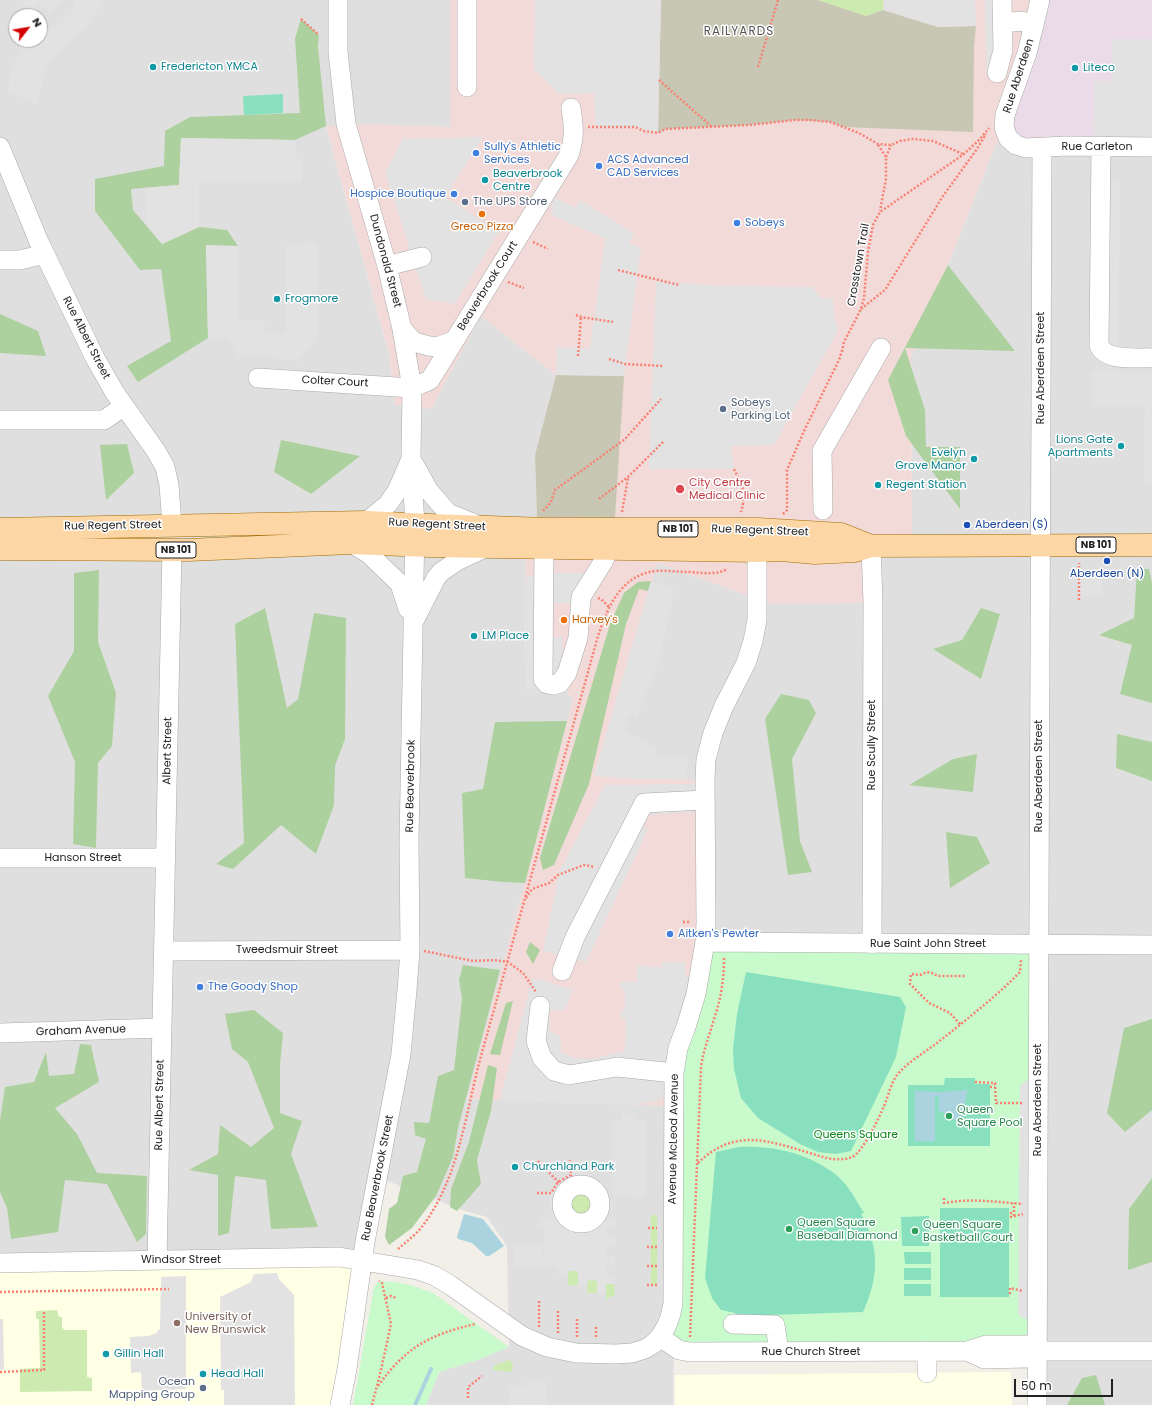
<!DOCTYPE html>
<html>
<head>
<meta charset="utf-8">
<style>
  body { margin:0 }
  #map { position:relative; width:1152px; height:1405px; overflow:hidden; background:#f2efe9; font-family:Poppins,sans-serif }
  canvas { display:block }
  .north { position:absolute; left:8px; top:8px; width:40px; height:40px; box-sizing:border-box; background:#fff; border:1px solid #a7a7a7; border-radius:50%; rotate:59deg; font-size:11px; font-weight:700; line-height:16px; text-align:center; color:#222 }
  .north::after { content:''; display:block; margin:auto; width:14px; height:18px; background:#d40000; clip-path:polygon(50% 0,100% 100%,50% 72%,0 100%) }
  .scale { position:absolute; left:1014px; top:1379px; width:99px; height:18px; box-sizing:border-box; border:2px solid #222; border-top:0; padding-left:5px; font-size:12px; line-height:14px; white-space:nowrap; color:#222; -webkit-text-stroke:3px #fff; paint-order:stroke }
</style>
</head>
<body>
<div id="map">
<canvas width="1152" height="1405"></canvas>
<div class="north">N</div>
<div class="scale">50 m</div>
</div>
<script>
const ctx = document.querySelector('canvas').getContext('2d');
ctx.lineJoin = 'round';
function fill(path, color) {
  ctx.fillStyle = color;
  ctx.fill(path, 'evenodd');
}
function trace(path, color, width, dash) {
  ctx.strokeStyle = color;
  ctx.lineWidth = width;
  ctx.lineCap = dash ? 'butt' : 'round';
  ctx.setLineDash(dash || []);
  ctx.stroke(path);
}
function write(font, color, halo, rows, align = 'center') {
  ctx.font = font + ' Poppins,sans-serif';
  ctx.lineWidth = 3;
  ctx.setLineDash([]);
  ctx.textBaseline = 'middle';
  ctx.strokeStyle = halo;
  ctx.fillStyle = color;
  for (const [text, x, y, turn = 0] of rows) {
    ctx.save();
    ctx.translate(x, y);
    ctx.rotate((+turn || 0) * Math.PI / 180);
    ctx.textAlign = isNaN(turn) ? turn : align;
    if (halo) ctx.strokeText(text, 0, 0);
    ctx.fillText(text, 0, 0);
    ctx.restore();
  }
}
fill(new Path2D(`
  M0,0H450V127L360,124L326,127L389,353L395,405L431,408L481,316L556,375L535,455L537,517L526,518L525,688L566,690L573,700L468,1099L673,1106L674,1347L673,1405H426L439,1372L477,1360L509,1347L507,1246L487,1217L462,1210L377,1177L362,1261L0,1263ZM16,16H40V40H16Z
  M1008,138L1152,147V1405H1037L1039,945L705,942V780L643,779L594,776L657,563L772,604L871,546L912,545L911,357L996,144Z`), '#e0dfdf');
fill(new Path2D(`
  M450,0H1152L1008,138L996,144L911,357L912,546H871L873,603L772,604L657,563L594,776L643,779L705,780L706,923L673,1106L467,1099L573,700L566,690L525,689L526,517H537L535,455L556,375L481,316L431,409L395,405L389,353L326,126L360,124L450,127Z`), '#f2dad9');
fill(new Path2D(`
  M1040,0H1152V147L1016,145L1005,115Z`), '#ebdbe8');
fill(new Path2D(`
  M362,1261L340,1405H0V1263Z
  M1011,1372L1012,1405H675V1375Z`), '#ffffe5');
fill(new Path2D(`
  M661,0H818L866,16L883,10L938,27L976,26L974,46L973,132L844,127L830,122L795,120L749,125L666,129L658,133Z
  M556,375L624,376L615,518L537,517L535,455Z`), '#c7c7b4');
fill(new Path2D(`
  M818,0H884L883,10L866,16Z
  M568 1204a12 12 0 1 1 24 0a12 12 0 1 1-24 0Z
  M651,1215H657V1285H651Z
  M576,1270L578,1272V1285H568V1272Z
  M588,1280L597,1281V1293H587Z
  M607,1283L614,1284L615,1296L609,1297L606,1300V1284Z
  M57,1310L59,1317H62V1327L64,1330H87V1377L92,1378V1391L20,1392V1369L40,1368L39,1319H36V1311Z
  M510,1360L513,1365L512,1370L510,1372L493,1370V1368L495,1365Z`), '#cdebb0');
fill(new Path2D(`
  M301,19L319,35L318,47L326,126L295,140L181,138L179,185L131,189L133,210L162,244L199,227L227,230L238,246H206L208,338L138,382L127,366L171,341L161,269L140,270L95,211V179L164,166L165,131L190,117L300,113L295,39Z
  M948,265L1015,351L905,348L925,410L926,447H960V509L906,436L888,380Z
  M0,314L38,331L46,356L0,353Z
  M281,440L360,456L311,494L274,472Z
  M127,444L134,473L106,500L100,445Z
  M1137,569H1149L1152,583V703L1120,694L1132,645L1099,635L1134,618Z
  M99,570L98,642L116,693L112,746L98,763L96,848L73,844L75,762L48,696L74,651V573Z
  M651,581L648,591L639,589L626,624L589,784L554,865L543,870L540,858L610,624L624,593L638,582Z
  M265,608L287,708L298,699L314,613L346,618L345,739L335,766L334,805L316,854L281,825L233,869L216,864L244,843L235,624Z
  M981,608L1000,614L981,679L933,649L962,640Z
  M781,694L809,700L816,713L792,759L800,841L812,872L788,875L765,719Z
  M567,721L525,883L503,882L465,878L462,793L483,789L495,722Z
  M1117,734L1152,742V804V781L1116,768Z
  M977,754L973,792L909,785L953,759Z
  M946,832L977,837L990,863L950,888Z
  M530,942L540,950L533,964L526,952Z
  M463,965L500,970L458,1128L453,1157L436,1196L412,1228L389,1245L385,1237L389,1209L397,1203L403,1176L417,1172L426,1139L415,1135L414,1122L429,1123L438,1076L454,1070L462,999L459,980Z
  M513,1001L500,1055L490,1054L506,1003Z
  M254,1010L283,1033L280,1065V1113L302,1121L291,1154L318,1227L271,1229L266,1180L235,1176L229,1233L218,1236V1175L189,1170L218,1154L220,1125L251,1147L274,1128L248,1062L232,1049L225,1014Z
  M1152,1019V1110L1125,1132L1107,1113L1124,1028Z
  M80,1044L91,1045L99,1082L55,1108L77,1134L97,1173L147,1176L146,1234L137,1242L107,1184L65,1180L58,1232L11,1239L7,1208L0,1192V1120L5,1087L34,1082L46,1052L49,1076L74,1074Z
  M488,1065L497,1068L491,1111L477,1160L481,1184L457,1211L450,1207L451,1189L469,1142Z
  M1152,1178V1262L1128,1270L1129,1209Z
  M1096,1375L1105,1405H1067L1082,1378Z`), '#add19e');
fill(new Path2D(`
  M705,942L1039,944L1037,1338L1027,1345L674,1347L673,1106Z
  M379,1281L395,1282L411,1285L433,1293L509,1347L477,1360L439,1372L426,1405H353L374,1287Z`), '#c8facc');
fill(new Path2D(`
  M283,94V113L244,115L243,96Z
  M746,972L900,997L906,1007L896,1057L851,1151L836,1154L818,1152L800,1144L758,1118L741,1098L734,1069L733,1049L737,1014Z
  M945,1078H975V1084H990V1146H908V1085H944Z
  M739,1147C772,1145 808,1153 835,1174C848,1184 855,1199 864,1213L861,1214C880,1248 879,1277 863,1312L736,1316L735,1313L721,1310L712,1298L705,1278L716,1152Z
  M940,1208H1009V1297H940Z
  M929,1216V1246H902L901,1217Z
  M904,1252H931V1264H905Z
  M904,1268H931V1280H904Z
  M904,1284H931V1296H904Z`), '#88e0be');
fill(new Path2D(`
  M20,0H62L50,13L39,3L32,12Z
  M73,0H104L91,23L58,52L51,61L44,73L37,105L19,95L8,94L10,75L18,54L28,40L41,41L50,30L68,17L74,8Z
  M535,0H661L658,133L644,131L635,127H596L594,93L559,94L534,69Z
  M884,0H975L976,26L938,27L883,10Z
  M985,0H1002L997,73L986,70Z
  M1112,39H1152V137L1093,135L1094,81H1112Z
  M483,137L445,197L499,231L455,304L426,299L385,172L403,139Z
  M181,138L295,140L297,161H302V182H199V227L162,244L147,226L145,188L179,185Z
  M1101,181H1119L1120,184L1118,345H1099Z
  M555,198L575,208L580,200L634,233L629,244L641,248L624,376L556,375L557,347L590,349L604,246L606,239L551,215L554,211L550,209Z
  M317,243V339L298,361L247,353L239,357L226,337L208,338L206,245L238,246V321H265V332L286,333V244Z
  M656,281L718,286L813,287L820,298H833L834,317L838,331L774,445L731,446L734,469H649Z
  M1092,371L1152,372V482H1144L1145,406H1092Z
  M1079,572H1102V595H1079Z
  M552,573H603L592,601L576,603H552V637H563L561,674H549V689H525L526,577L536,576Z
  M651,581L674,589L660,657L637,718L629,715L625,731L657,749L654,757L688,756L686,779H643L594,776Z
  M697,784V811L650,815L643,825L648,829L586,962L543,951L560,870L605,785Z
  M662,962H685V973L687,978H689L687,998L665,1096L659,1100L632,1105L500,1100L532,980L539,979L573,990L565,1010H550V1031L561,1037V1052L574,1058L592,1059L625,1051L626,1018H621V1011H625V989L620,988V982H637V966L662,967Z
  M1027,1080H1038L1037,1325L1018,1315L1020,1086Z
  M622,1114H636V1120H646V1197L612,1196V1121H622Z
  M574,1173H583L595,1177L598,1179L603,1184L604,1194L607,1200L613,1205V1211L609,1212L606,1215V1218H615V1226L606,1227V1236L615,1237V1245L606,1246V1255L607,1256H615V1265H607L606,1273L607,1275H615L614,1284H606V1293H597V1281L596,1280H588L586,1285H578V1272L576,1271H569L568,1276H559L558,1267L551,1266L549,1269H540L539,1266L514,1267V1244H542V1255H544V1227H540V1219L553,1218L549,1202L551,1193L558,1182L563,1178ZM577,1191L586,1192L589,1195L593,1202L592,1209L589,1212L582,1216L575,1215L571,1212L568,1204L570,1196Z
  M277,1273L279,1279L294,1295L295,1405H224V1390H221L220,1297L251,1282L254,1274Z
  M186,1276V1389L142,1391L141,1372L131,1373L130,1337L148,1336L157,1333V1331L160,1329L161,1277Z
  M0,1319H3L4,1369L0,1370Z
  M546,1381V1405H510V1387H527V1382Z`), '#e2e2e2');
fill(new Path2D(`
  M968,1090L960,1123L938,1110L939,1096H935V1141H915V1091L942,1092Z
  M464,1214L483,1219L504,1246L489,1256H486L472,1243L458,1239L457,1237Z`), '#aad3df');
trace(new Path2D(`
  M415,1405L431,1369`), '#aad3df', 4);
const minor = new Path2D(`
  M338,0V52L346,124L387,266L402,329L412,388L411,458L415,525L409,841L410,950L407,990L401,1054L365,1242L347,1369L340,1405
  M467,0V87
  M1040,0L1027,53L1005,115L1004,127L1008,138L1016,145L1026,148L1066,146L1152,147
  M1003,23L1022,21L1034,26
  M997,73L1003,50L1002,0
  M1101,146L1099,345C1105,362 1138,357 1152,358
  M0,147L39,242L95,358L115,393L156,451L165,467L169,485L172,525
  M0,260H20L45,254
  M387,266L422,257
  M402,329L414,342L429,346L437,347L453,341
  M258,378L412,388L430,380L569,155C575,136 574,128 571,108
  M0,420H104L124,406
  M414,464L429,491L448,513L475,524
  M823,510L822,451L881,348
  M366,522L388,504L397,491L410,461
  M351,543L369,554L400,584L408,609
  M871,546L873,603L872,944
  M544,547L543,679L547,684L553,685L560,683L567,673L578,638L581,597L603,562L609,549
  M415,619L436,578L441,572L457,561L487,547
  M0,858H166
  M705,942L1152,945
  M164,951L410,950
  M562,971L575,937L644,803L705,800
  M540,1006L536,1041L542,1058L554,1071L569,1075L617,1067L674,1073
  M0,1033L162,1028
  M562 1204a19 19 0 1 1 38 0a19 19 0 1 1-38 0Z
  M157,1260L172,550
  M0,1263L339,1257L418,1270L435,1276L450,1285L522,1336L547,1347L576,1353L616,1354L632,1353L645,1349L653,1344L660,1337L666,1327L670,1317L673,1304L674,1073L678,1048L686,1027L696,994L705,942L706,923L705,780L706,759L713,733L724,706L746,663L753,641L757,620V536
  M733,1324L775,1325L779,1352
  M660,1337L679,1350L690,1352L967,1351L986,1345H1027
  M927,1351V1373
  M967,1351L984,1359L1027,1358
  M1037,1351H1152
  M1037,1405L1042,148`);
const major = new Path2D(`
  M0,529L366,522L429,525L547,529H758L841,534L871,546
  M0,549L188,550L351,543L430,546L757,551L781,550L815,553L855,551L871,546L1152,545`);
trace(minor, '#a9a9a9', 20);
trace(major, '#a06b00', 23);
trace(new Path2D(`
  M301,19L319,35
  M758,67L778,0
  M659,80L712,127
  M588,127H635L644,131L658,133L665,129L749,125L795,120H810L830,122L859,133L878,144L891,145L900,141L913,139L933,141L963,154
  M878,145L886,157V179L880,211
  M886,157L891,145
  M489,221L504,231
  M533,242L548,249
  M618,270L679,285
  M508,282L524,288
  M861,309L885,290L943,196L977,149L986,134
  M576,315L581,317L613,322
  M578,356L581,317
  M609,359L625,364L663,366
  M734,469C743,488 747,491 741,512
  M599,499L628,477L664,441
  M543,511L551,502L555,490L625,439L661,399
  M622,512L628,478
  M783,514L787,510V470L804,431L839,360L842,351L844,342L861,309L864,298L868,252L873,225L880,212L964,154L980,139L989,128
  M598,598L601,599L609,607
  M1079,600V563
  M526,898L532,889L549,883L558,875L584,865L595,867
  M683,922H689V924
  M424,951L473,961L494,960L508,962L523,973L536,992
  M960,1024L950,1013L929,1003L910,984L911,974L920,975L927,972L932,973L938,976H965
  M975,1082L995,1083L996,1103H1024
  M990,1087H995
  M538,1161L566,1190
  M698,1163C735,1127 769,1141 813,1154C825,1158 839,1162 852,1157C863,1152 879,1118 884,1106C888,1097 890,1087 895,1078C905,1063 923,1054 937,1043C962,1023 988,1003 1011,981L1020,972L1021,960
  M537,1193H551L558,1182L571,1175L570,1160
  M944,1198V1203C971,1198 996,1202 1023,1204
  M1010,1213H1011V1217L1023,1214
  M1014,1216V1203
  M648,1228H657
  M647,1247H657
  M398,1249C407,1241 417,1234 424,1224C457,1179 465,1120 478,1067L598,636C608,607 620,576 655,571C666,570 678,572 689,572C704,573 715,575 728,569
  M647,1266H657
  M647,1285H657
  M0,1292L169,1289
  M1009,1293H1010V1288L1023,1291
  M386,1298L391,1296L396,1298
  M539,1301V1327
  M558,1333V1310
  M577,1337V1318
  M596,1337V1326
  M690,1337L701,1067C704,1048 709,1037 714,1019C721,999 724,979 724,958
  M0,1372L44,1370V1312
  M378,1386C406,1347 429,1335 475,1324
  M468,1398V1387L482,1376
  M372,1405L381,1370L391,1324L382,1283L379,1281`), '#fa8072', 2.5, [2, 2]);
trace(minor, '#fff', 19);
trace(major, '#fcd6a4', 22);
for (const [x, y, r, color] of [
  [153,67,4,"#0f9aa8"],
  [1075,68,4,"#0f9aa8"],
  [476,153,4,"#3f7fe0"],
  [599,166,4,"#3f7fe0"],
  [485,180,4,"#0f9aa8"],
  [454,194,4,"#3f7fe0"],
  [465,202,4,"#5c6f8a"],
  [482,214,4,"#e8710a"],
  [737,223,4,"#3f7fe0"],
  [277,299,4,"#0f9aa8"],
  [723,409,4,"#5c6f8a"],
  [1121,446,4,"#0f9aa8"],
  [974,459,4,"#0f9aa8"],
  [878,485,4,"#0f9aa8"],
  [680,489,5,"#e0444e"],
  [967,525,4,"#1a4fb4"],
  [1107,561,4,"#1a4fb4"],
  [564,620,4,"#e8710a"],
  [474,636,4,"#0f9aa8"],
  [670,934,4,"#3f7fe0"],
  [200,987,4,"#3f7fe0"],
  [949,1116,4,"#2e9e5b"],
  [515,1167,4,"#0f9aa8"],
  [789,1229,4,"#2e9e5b"],
  [915,1231,4,"#2e9e5b"],
  [177,1323,4,"#8d6e63"],
  [106,1354,4,"#0f9aa8"],
  [203,1374,4,"#0f9aa8"],
  [203,1388,4,"#5c6f8a"]
]) {
  const dot = new Path2D();
  dot.arc(x, y, r, 0, 2 * Math.PI);
  ctx.fillStyle = color;
  ctx.fill(dot);
  trace(dot, '#fff', 1.5);
}
for (const [x, y, w] of [
  [678,529,40],
  [1096,545,40],
  [176,550,40]
]) {
  const box = new Path2D();
  box.roundRect(x - w / 2, y - 8, w, 16, 3);
  ctx.fillStyle = '#fff';
  ctx.fill(box);
  trace(box, '#222', 1);
}
write('bold 10px', '#222', null, [
  ["NB 101",678,529],
  ["NB 101",1096,545],
  ["NB 101",176,550]
]);
write('11px', '#0d838f', '#fff', [
  ["Fredericton YMCA",161,67],
  ["Liteco",1083,68],
  ["Beaverbrook",493,174],
  ["Centre",493,187],
  ["Frogmore",285,299],
  ["Lions Gate",1113,440,"right"],
  ["Apartments",1113,453,"right"],
  ["Evelyn",966,453,"right"],
  ["Grove Manor",966,466,"right"],
  ["Regent Station",886,485],
  ["LM Place",482,636],
  ["Churchland Park",523,1167],
  ["Gillin Hall",114,1354],
  ["Head Hall",211,1374]
], 'left');
write('11px', '#222', '#fff', [
  ["Rue Aberdeen",1019,76,-72],
  ["Rue Carleton",1097,147],
  ["Dundonald Street",385,261,75],
  ["Crosstown Trail",859,265,-80],
  ["Beaverbrook Court",488,286,-58],
  ["Rue Albert Street",86,338,63],
  ["Rue Aberdeen Street",1041,368,-90],
  ["Colter Court",335,382,3],
  ["Rue Regent Street",437,525,3],
  ["Rue Regent Street",113,526,-1],
  ["Rue Regent Street",760,531,2],
  ["Rue Scully Street",872,745,-90],
  ["Albert Street",168,751,-89],
  ["Rue Aberdeen Street",1039,776,-90],
  ["Rue Beaverbrook",411,786,-89],
  ["Hanson Street",83,858],
  ["Rue Saint John Street",928,944],
  ["Tweedsmuir Street",287,950],
  ["Graham Avenue",81,1031,-2],
  ["Rue Aberdeen Street",1038,1100,-90],
  ["Rue Albert Street",160,1105,-89],
  ["Avenue McLeod Avenue",674,1139,-89],
  ["Rue Beaverbrook Street",378,1178,-79],
  ["Windsor Street",181,1260],
  ["Rue Church Street",811,1352]
]);
write('11px', '#366cbe', '#fff', [
  ["Sully's Athletic",484,147],
  ["Services",484,160],
  ["ACS Advanced",607,160],
  ["CAD Services",607,173],
  ["Hospice Boutique",446,194,"right"],
  ["Sobeys",745,223],
  ["Aitken's Pewter",678,934],
  ["The Goody Shop",208,987]
], 'left');
write('11px', '#4e5e75', '#fff', [
  ["The UPS Store",473,202],
  ["Sobeys",731,403],
  ["Parking Lot",731,416],
  ["Ocean",195,1382,"right"],
  ["Mapping Group",195,1395,"right"]
], 'left');
write('11px', '#c56008', '#fff', [
  ["Greco Pizza",482,227],
  ["Harvey's",572,620,"left"]
]);
write('11px', '#be3a42', '#fff', [
  ["City Centre",689,483],
  ["Medical Clinic",689,496]
], 'left');
write('11px', '#164399', '#fff', [
  ["Aberdeen (S)",975,525],
  ["Aberdeen (N)",1107,574,"center"]
], 'left');
write('11px', '#27864d', '#fff', [
  ["Queen",957,1110],
  ["Square Pool",957,1123],
  ["Queen Square",797,1223],
  ["Baseball Diamond",797,1236],
  ["Queen Square",923,1225],
  ["Basketball Court",923,1238]
], 'left');
write('11px', '#0c8416', '#fff', [
  ["Queens Square",856,1135]
]);
write('11px', '#785e54', '#fff', [
  ["University of",185,1317],
  ["New Brunswick",185,1330]
], 'left');
ctx.letterSpacing = '1px';
write('12px', '#555', '#fff', [
  ["RAILYARDS",739,32]
]);
ctx.letterSpacing = '0px';
</script>
</body>
</html>
